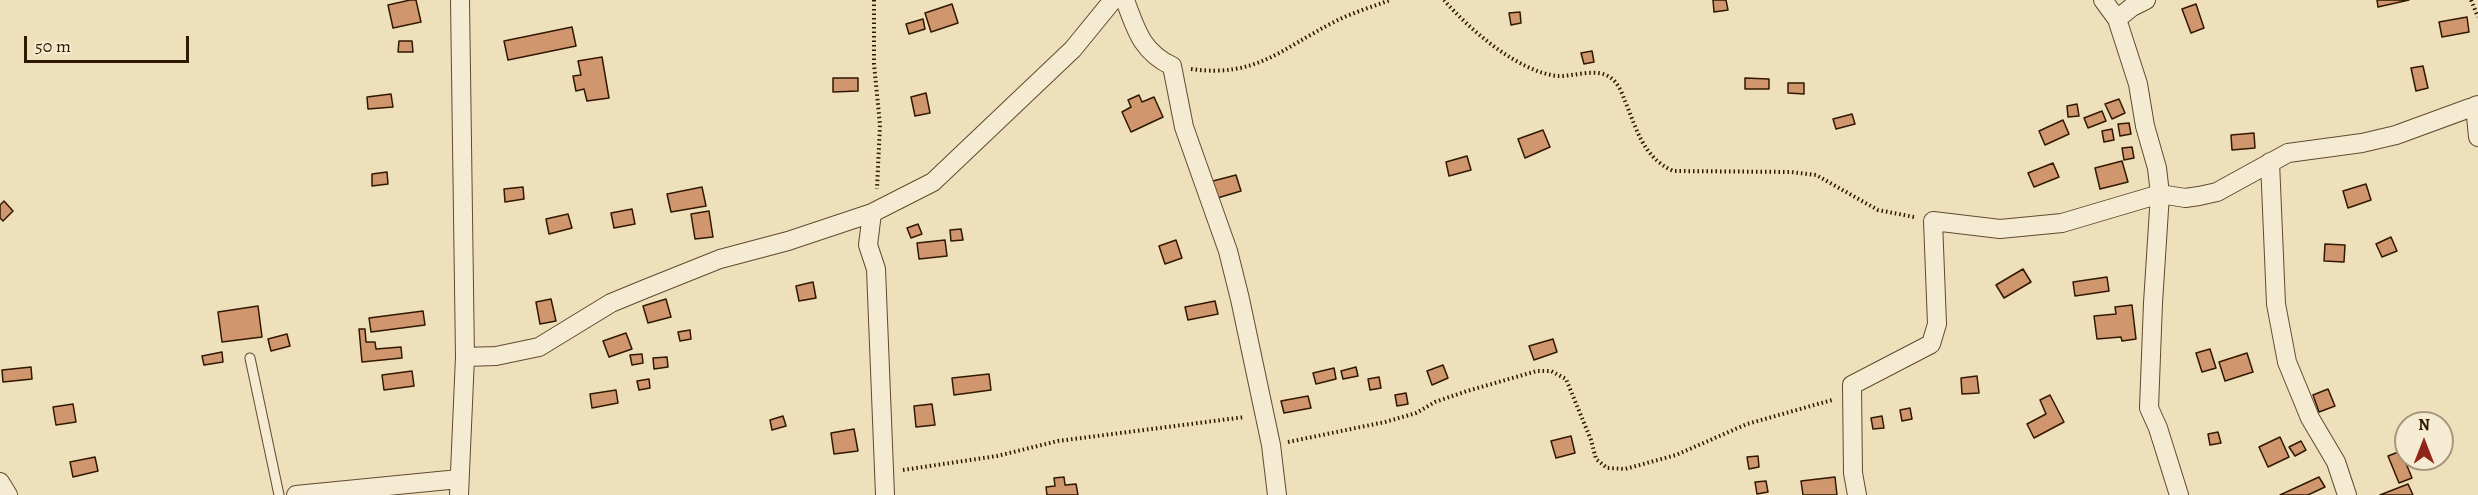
<!DOCTYPE html>
<html>
<head>
<meta charset="utf-8">
<style>
  body { margin:0 }
  #map { position:relative; width:2478px; height:495px; overflow:hidden; background:#efe0bc; font-family:Alegreya,serif }
  canvas { display:block }
  .north { position:absolute; left:2394px; top:411px; width:60px; height:60px; box-sizing:border-box; background:#f5ebd3; border:2px solid #a7977f; border-radius:50%; rotate:0deg; font-size:16px; font-weight:700; line-height:24px; text-align:center; color:#311801 }
  .north::after { content:''; display:block; margin:auto; width:21px; height:27px; background:#8f2418; clip-path:polygon(50% 0,100% 100%,50% 72%,0 100%) }
  .scale { position:absolute; left:24px; top:36px; width:165px; height:27px; box-sizing:border-box; border:3px solid #311801; border-top:0; padding-left:8px; font-size:18px; line-height:21px; white-space:nowrap; color:#311801; -webkit-text-stroke:4px #f5ebd3; paint-order:stroke }
</style>
</head>
<body>
<div id="map">
<canvas width="2478" height="495"></canvas>
<div class="north">N</div>
<div class="scale">50 m</div>
</div>
<script>
const ctx = document.querySelector('canvas').getContext('2d');
ctx.lineJoin = 'round';
function fill(path, color) {
  ctx.fillStyle = color;
  ctx.fill(path, 'evenodd');
}
function trace(path, color, width, dash) {
  ctx.strokeStyle = color;
  ctx.lineWidth = width;
  ctx.lineCap = dash ? 'butt' : 'round';
  ctx.setLineDash(dash || []);
  ctx.stroke(path);
}
const building = new Path2D(`
  M410,0H416L421,22L393,28L388,5Z
  M1713,0H1726L1728,10L1714,12Z
  M2377,0H2409L2378,7Z
  M952,4L958,23L931,32L925,13Z
  M2196,4L2204,28L2191,33L2182,9Z
  M1520,12L1521,23L1511,25L1509,13Z
  M2467,17L2469,32L2442,37L2439,22Z
  M923,19L925,29L909,34L906,24Z
  M572,27L576,46L508,60L504,41Z
  M399,41H412L413,52H398Z
  M1592,51L1594,62L1584,64L1581,53Z
  M602,57L609,98L587,101L584,89L576,91L573,76L581,75L578,61Z
  M2423,66L2428,88L2416,91L2411,68Z
  M833,78H858V91L833,92Z
  M1745,78L1769,79V89H1745Z
  M1788,83H1804V94L1788,93Z
  M926,93L930,113L915,116L911,97Z
  M391,94L393,107L368,109L367,97Z
  M1139,95L1142,102L1154,97L1163,117L1131,132L1122,112L1131,107L1128,100Z
  M2119,99L2125,113L2112,119L2105,104Z
  M2077,104L2079,116L2068,117L2067,106Z
  M2102,111L2106,121L2088,128L2084,118Z
  M1852,114L1855,124L1836,129L1833,119Z
  M2063,120L2069,134L2045,145L2039,131Z
  M2129,123L2131,134L2120,136L2118,124Z
  M2112,129L2114,140L2104,142L2102,131Z
  M1543,130L1550,147L1525,158L1518,139Z
  M2254,133L2255,148L2232,150L2231,135Z
  M2132,147L2134,158L2124,160L2122,148Z
  M1467,156L1471,170L1449,176L1446,162Z
  M2122,161L2128,182L2100,189L2095,168Z
  M2053,163L2059,177L2034,187L2028,173Z
  M387,172L388,184L372,186V174Z
  M1236,175L1241,191L1214,199L1209,182Z
  M2366,184L2371,200L2348,208L2343,191Z
  M523,187L524,199L505,202L504,189Z
  M702,187L706,206L671,212L667,194Z
  M4,201L13,211L3,221L0,218V205Z
  M632,209L635,224L614,228L611,213Z
  M709,211L713,237L695,239L691,214Z
  M568,214L572,228L549,234L546,219Z
  M918,224L922,234L911,238L907,228Z
  M961,229L963,240L951,241L950,230Z
  M2391,237L2397,251L2382,257L2376,244Z
  M945,240L947,256L919,259L917,243Z
  M1176,240L1182,258L1165,264L1159,246Z
  M2325,244L2345,245L2344,262L2324,261Z
  M2023,269L2031,282L2004,298L1996,285Z
  M2107,277L2109,291L2075,296L2073,282Z
  M813,282L816,298L799,301L796,286Z
  M551,299L556,321L540,324L536,302Z
  M666,299L671,317L648,323L643,306Z
  M1215,301L1218,314L1188,320L1185,307Z
  M2132,305L2136,339L2122,341L2121,337L2097,339L2094,316L2116,314L2115,307Z
  M258,306L262,337L222,342L218,312Z
  M423,311L425,325L371,332L369,318Z
  M359,329H365L366,342H375L376,349L401,347L402,358L362,362Z
  M690,330L691,339L680,341L678,332Z
  M626,333L632,349L609,357L603,341Z
  M287,334L290,346L271,351L268,339Z
  M1553,339L1557,352L1534,360L1529,346Z
  M2210,349L2216,368L2202,372L2196,353Z
  M222,352L223,362L204,365L202,356Z
  M2247,353L2253,372L2225,381L2219,362Z
  M642,354L643,363L632,365L630,355Z
  M667,357L668,367L654,369L653,358Z
  M1443,365L1448,378L1432,385L1427,371Z
  M31,367L32,379L3,382L2,370Z
  M1356,367L1358,376L1343,379L1341,371Z
  M1334,368L1336,379L1316,384L1313,373Z
  M412,371L414,386L384,390L382,375Z
  M989,374L991,390L954,395L952,378Z
  M1977,376L1979,393L1962,394L1961,378Z
  M1379,377L1381,388L1370,390L1368,379Z
  M649,379L650,388L639,390L637,381Z
  M2328,389L2335,406L2319,412L2313,395Z
  M616,390L618,403L592,408L590,394Z
  M1406,393L1408,404L1397,406L1395,395Z
  M2050,395L2064,422L2034,438L2027,424L2046,414L2040,400Z
  M1308,396L1311,408L1284,413L1281,401Z
  M73,404L76,422L56,425L53,407Z
  M932,404L935,425L916,427L914,406Z
  M1910,408L1912,419L1902,421L1900,410Z
  M783,416L786,426L772,430L770,420Z
  M1882,416L1884,428L1873,429L1871,418Z
  M854,429L858,451L834,454L831,433Z
  M2218,432L2221,443L2210,445L2208,434Z
  M1571,436L1575,453L1556,458L1551,441Z
  M2280,437L2289,457L2268,467L2259,447Z
  M2301,441L2306,450L2295,456L2289,447Z
  M2401,451L2412,478L2399,483L2388,456Z
  M1758,456L1759,467L1749,469L1747,457Z
  M95,457L98,471L73,477L70,462Z
  M1064,477L1065,485L1076,484L1078,495H1047L1046,487L1055,486L1054,478Z
  M1835,477L1837,495H1803L1801,481Z
  M2319,477L2325,487L2308,495H2280Z
  M1766,481L1768,492L1757,494L1755,482Z
  M2408,484L2413,495H2380Z`);
fill(building, '#d0966e');
trace(building, '#311801', 1.5);
const lane = new Path2D(`
  M250,358L279,495`);
const street = new Path2D(`
  M1125,0C1136,30 1142,52 1172,66L1184,127L1228,251L1240,299L1271,445L1277,495
  M2103,0L2117,19L2138,84L2145,126L2157,168L2160,194L2153,303L2149,408L2158,428L2179,495
  M2117,19L2132,7L2146,0
  M2475,106L2478,137
  M2270,162L2276,304L2287,362L2310,418L2336,462L2347,495
  M872,213L868,245L876,269L885,495
  M465,357L496,356L539,347L611,303L645,289L720,259L788,241L872,213L933,182L1073,49L1113,0
  M0,482L8,495
  M296,495L459,479
  M459,495L465,357L460,0
  M1857,495L1853,473L1852,385L1931,344L1937,324L1933,221L2000,229L2062,223L2160,194L2185,198L2199,196L2217,192L2288,153L2362,143L2396,135L2478,105`);
trace(lane, '#604a30', 11);
trace(street, '#604a30', 20);
trace(new Path2D(`
  M874,0V64L880,125L877,189
  M1444,0C1469,29 1517,71 1557,76C1573,77 1597,67 1611,78C1618,83 1622,93 1625,101C1637,130 1643,157 1673,171L1791,172L1816,175L1878,210L1914,217
  M2471,0L2478,17
  M1191,69C1256,78 1281,49 1334,22C1351,13 1372,7 1390,0
  M1288,442L1385,422L1416,413L1435,402L1467,391L1537,371H1551L1566,379L1591,440L1596,459L1607,468L1625,469L1676,455L1747,424L1832,400
  M903,470L997,456L1058,441L1245,417`), '#311801', 4, [1.5, 3]);
trace(lane, '#f5ebd3', 9);
trace(street, '#f5ebd3', 18);
</script>
</body>
</html>
